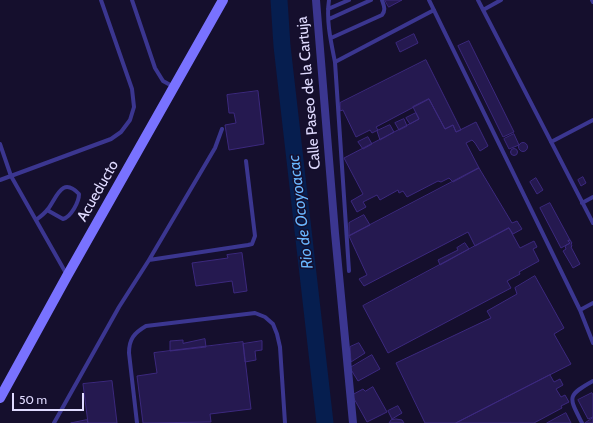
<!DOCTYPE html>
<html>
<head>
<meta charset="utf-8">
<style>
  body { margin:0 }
  #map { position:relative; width:593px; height:423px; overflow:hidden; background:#150f2d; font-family:Cabin,sans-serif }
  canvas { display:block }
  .scale { position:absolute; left:12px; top:393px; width:72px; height:18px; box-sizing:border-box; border:2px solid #e0dbff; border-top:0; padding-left:5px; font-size:12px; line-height:14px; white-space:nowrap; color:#e0dbff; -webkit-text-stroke:3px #150f2d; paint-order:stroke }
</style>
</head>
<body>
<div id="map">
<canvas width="593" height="423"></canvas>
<div class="scale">50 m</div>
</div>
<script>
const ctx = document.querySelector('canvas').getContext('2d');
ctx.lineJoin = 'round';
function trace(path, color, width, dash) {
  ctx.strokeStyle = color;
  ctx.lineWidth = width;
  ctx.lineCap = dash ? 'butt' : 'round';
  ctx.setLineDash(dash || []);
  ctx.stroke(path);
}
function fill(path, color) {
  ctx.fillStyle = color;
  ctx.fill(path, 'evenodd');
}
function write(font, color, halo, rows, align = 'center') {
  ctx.font = font + ' Cabin,sans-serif';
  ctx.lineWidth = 3;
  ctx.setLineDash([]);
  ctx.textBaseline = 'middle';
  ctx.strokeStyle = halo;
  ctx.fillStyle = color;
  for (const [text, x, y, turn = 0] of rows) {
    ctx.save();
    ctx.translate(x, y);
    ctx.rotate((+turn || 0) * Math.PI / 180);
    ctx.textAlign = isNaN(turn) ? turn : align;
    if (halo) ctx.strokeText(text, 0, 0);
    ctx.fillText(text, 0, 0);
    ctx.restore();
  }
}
trace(new Path2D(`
  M279,0L282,46L325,423`), '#061e4f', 17);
const building = new Path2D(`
  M385,0H402L389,7Z
  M414,34L418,43L400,52L396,43Z
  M469,41L514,132L503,137L458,46Z
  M426,60L461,130L456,132L453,125L445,129L429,99L376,127L378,130L372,133L370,130L356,137L343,110L340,111V103Z
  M258,91L264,144L229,150L225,125L236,123L234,113H229L227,95Z
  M429,99L445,129L453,125L456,132L476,122L488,146L480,151L475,143L472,140L466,143L479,168L453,182L449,178L441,182L438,181L407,197L403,191L399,193L398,190L380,200L377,195L363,202L366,207L357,212L351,201L363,194L344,158L419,119L413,107Z
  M416,113L419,119L410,124L406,118Z
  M404,119L407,126L399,130L395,123Z
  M390,125L394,132L380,140L377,131Z
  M514,134L519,145L509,149L504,139Z
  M368,137L372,144L363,149L358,142Z
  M518.5 147a4.5 4.5 0 1 1 9 0a4.5 4.5 0 1 1-9 0Z
  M510.5 152a3.5 3.5 0 1 1 7 0a3.5 3.5 0 1 1-7 0Z
  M479,168L512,223L517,221L522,229L513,234L509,228L475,246L468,232L364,286L359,279L367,275L349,236Z
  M583,177L586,183L581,186L578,180Z
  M536,178L543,190L537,194L530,182Z
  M550,203L570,240L568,241L570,243L561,248L540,208Z
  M364,215L370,225L349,236V223Z
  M509,228L520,248L534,241L537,247L533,249L539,261L519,272L520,274L507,281L511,288L388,353L363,306Z
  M570,240L572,243L571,244L572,246L571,247L580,264L573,268L563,251L566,249L565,246L570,243L568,241Z
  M465,243L469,249L440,265L438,260L458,250L457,248Z
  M242,253L247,291L234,293L232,281L196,286L192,263L228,258L227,255Z
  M535,276L564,328L554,334L571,364L456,423H425L396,363L491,318L487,311L517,294L515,288Z
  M205,339L206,347L170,351V341L183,340V343Z
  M262,341V350L255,351L256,360L245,362L243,344Z
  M243,342L251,409L210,414L211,422L143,423L137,376L157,373L154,353Z
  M359,343L365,353L351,362L350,347Z
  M372,355L380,369L358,381L350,368Z
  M550,375L554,382L560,379L563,385L556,389L561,397L565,395L569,402L561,406L562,408L534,423H456Z
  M112,381L117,423H88L83,384Z
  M373,387L387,412L367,422L352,395L363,389L365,391Z
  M592,393L593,395V417L588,419L578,400Z
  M398,406L402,413L392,419L388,411Z
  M566,413L571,423H547Z
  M593,418V423H585Z
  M396,419L402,420L404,423H389L391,420Z
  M87,420L88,423H71Z`);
fill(building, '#251950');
trace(building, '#3c297e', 1);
trace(new Path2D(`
  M132,0L155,68L163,81L174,87
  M329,0C326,21 331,42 335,62L349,271
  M429,0L580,310L593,343
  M478,0L593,223
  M592,0L593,2
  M328,9L349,0
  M483,10L501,0
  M329,19L371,0
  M331,38L382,15C386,10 384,6 382,0
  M335,62L434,10
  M551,142L593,120
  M0,144L11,176L67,275
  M0,180L111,139L121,132L130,120L134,107L132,89L101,0
  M582,203L593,197
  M36,220C40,217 45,213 48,209C57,197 62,176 79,194C79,202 71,217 63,219L47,210
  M149,260L215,148L222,129
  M580,310L593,303
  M54,423L119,307L149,260L248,245L252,244L255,236L246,161
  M137,423L129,353C129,339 134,333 146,326L255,313L265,317L273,324L277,334L280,347L285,423
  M582,423C569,397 566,396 593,381`), '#3b3690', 4);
trace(new Path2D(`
  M316,0L335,233L353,423`), '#3b3690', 8);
trace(new Path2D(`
  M0,398L67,276L223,0`), '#7972ff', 10);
write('15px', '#e0dbff', '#150f2d', [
  ["Calle Paseo de la Cartuja",309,93,-95],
  ["Acueducto",98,191,-60]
]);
write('italic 16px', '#69b6ff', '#150f2d', [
  ["Rio de Ocoyoacac",301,212,-97]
]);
</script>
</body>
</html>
